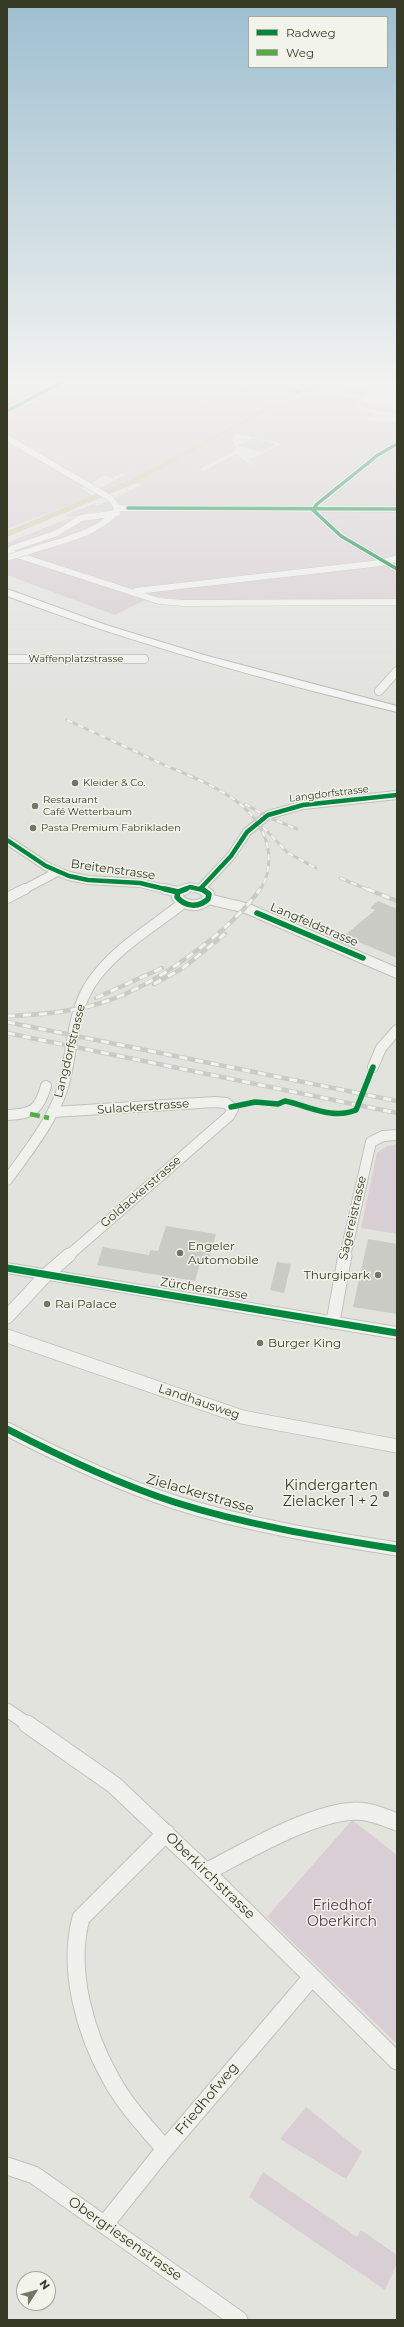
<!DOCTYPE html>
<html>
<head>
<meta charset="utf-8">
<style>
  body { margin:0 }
  #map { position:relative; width:404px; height:2327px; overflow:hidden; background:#e3e3de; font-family:Montserrat,sans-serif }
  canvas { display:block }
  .frame { position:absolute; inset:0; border:8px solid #373b25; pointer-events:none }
  .legend { position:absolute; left:248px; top:16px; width:140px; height:52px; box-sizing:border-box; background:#f2f3ea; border:1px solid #a7a99b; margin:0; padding:5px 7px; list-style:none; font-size:12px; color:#373b25 }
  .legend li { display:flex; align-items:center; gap:8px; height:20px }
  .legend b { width:20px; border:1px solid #a7a99b }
  .north { position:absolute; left:16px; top:2271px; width:40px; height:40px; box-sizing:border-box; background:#f2f3ea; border:1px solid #a7a99b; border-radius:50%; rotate:54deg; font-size:11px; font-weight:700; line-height:16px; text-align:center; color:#373b25 }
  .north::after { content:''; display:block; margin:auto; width:14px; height:18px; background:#737666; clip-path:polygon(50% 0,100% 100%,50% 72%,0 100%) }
</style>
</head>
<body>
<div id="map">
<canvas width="404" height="2327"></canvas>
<div class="frame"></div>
<ul class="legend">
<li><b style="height:5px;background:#00873e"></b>Radweg</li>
<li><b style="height:5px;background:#55ac44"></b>Weg</li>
</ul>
<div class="north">N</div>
</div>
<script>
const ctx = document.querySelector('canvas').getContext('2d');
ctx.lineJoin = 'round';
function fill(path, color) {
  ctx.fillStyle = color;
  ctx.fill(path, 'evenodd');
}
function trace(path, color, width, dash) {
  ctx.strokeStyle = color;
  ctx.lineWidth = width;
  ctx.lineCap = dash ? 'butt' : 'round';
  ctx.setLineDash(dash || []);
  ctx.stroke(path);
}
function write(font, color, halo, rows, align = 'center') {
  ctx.font = font + ' Montserrat,sans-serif';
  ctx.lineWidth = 3;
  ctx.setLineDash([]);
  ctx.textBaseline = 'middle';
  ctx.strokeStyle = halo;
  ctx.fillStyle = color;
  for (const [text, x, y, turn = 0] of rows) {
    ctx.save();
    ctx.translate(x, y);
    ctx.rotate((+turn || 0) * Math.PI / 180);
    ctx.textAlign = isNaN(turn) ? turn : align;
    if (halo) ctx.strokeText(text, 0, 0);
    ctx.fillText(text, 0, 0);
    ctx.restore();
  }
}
fill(new Path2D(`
  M7,382H59L7,409Z
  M67,382H249L207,401L251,382H311L132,479L104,492L99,489L131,471L111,478L105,475L82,488L92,496L7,529V414Z
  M321,382H331L320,388L319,391L397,409V415L359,406L355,408L375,414L365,419C377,422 386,420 397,422V600L184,601L153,596L115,615L7,575V543L67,519L103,515L101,511L71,517L65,515L94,504L97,506L142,485L136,483ZM236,433L280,444L249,460L254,463L251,465L236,454L205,470H198L233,452L237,448L232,440Z
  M397,1144V1234L361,1228L377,1153L387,1146Z
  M352,1820L397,1855V2044L267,1917Z
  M306,2107L362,2152L346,2179L280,2139Z
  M263,2172L357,2237L361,2230L397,2255V2263L385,2290L249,2197Z`), '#d8ced3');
fill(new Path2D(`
  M311,382H321L136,483L7,537V531L132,479Z
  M351,386L372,390L363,396L342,391Z`), '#cdcfac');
fill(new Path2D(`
  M252,438L277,444L263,452L237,446Z
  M378,901L397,909V958L344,936L375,910L370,908Z
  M166,1226L216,1234L209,1258L202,1256L195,1281L97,1265L103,1247L149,1255L150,1250L158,1251Z
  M368,1239L397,1244V1314L353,1307Z
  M277,1262L291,1264L284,1293L270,1290Z`), '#cbcbc6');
const minorFar4 = new Path2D(`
  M7,411L62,382
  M7,438L110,498L118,508C104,533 52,543 26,552
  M397,444L378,455L317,504L313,510L341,536L397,569
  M118,508L397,509
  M117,513L81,518L57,533L13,548L8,552L159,601L184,603L397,602
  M136,591L381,563L397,558`);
const minorFar3 = new Path2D(`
  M7,659H144
  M379,691L397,671
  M7,840L46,866L69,876L88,880L140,883L169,890
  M201,888L231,856L247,832L268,815L303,805L397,795
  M23,890L57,872
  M183,890L190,887L203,890`);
const minorFar2 = new Path2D(`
  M165,889L178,892
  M186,889L178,892L177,897C185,907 199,908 208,899L209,894L202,889
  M7,898L25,889
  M208,899L246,908L397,973
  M373,1067L381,1048L397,1030
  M53,1112L215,1102L226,1103L233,1109L229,1116L68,1256
  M7,1115C32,1114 39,1111 46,1086
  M7,1180C28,1151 52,1122 63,1087C73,1053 71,1015 90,985C112,950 152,928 183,903
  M345,1256L371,1142L383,1136L397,1135`);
const minorFar1 = new Path2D(`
  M7,1317L46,1275L69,1255
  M333,1322L345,1255
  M7,1336L242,1417L397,1446
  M7,1429C61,1457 116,1483 174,1502C246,1525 322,1537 397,1549
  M7,1710L29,1725`);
const minor = new Path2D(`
  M27,1724L114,1785L206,1872L397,2061
  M206,1872C245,1852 312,1812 356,1811C370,1811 384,1817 397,1822
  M165,2149C146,2127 125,2105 111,2079C85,2033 67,1970 81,1918L166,1833
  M7,2166L34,2175L239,2320
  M105,2224L165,2149L312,1977`);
const major = new Path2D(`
  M7,1263L397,1327V1339L7,1273Z`);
const highway = new Path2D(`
  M7,589L106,625L204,655L397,706V712C265,680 134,644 7,596Z`);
trace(minorFar4, '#c1c1bc', 7);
trace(minorFar3, '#c1c1bc', 10);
trace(minorFar2, '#c1c1bc', 12);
trace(minorFar1, '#c1c1bc', 15);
trace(minor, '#c1c1bc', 19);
trace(major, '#c0c1ba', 2);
trace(highway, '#b6b8b0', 2);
trace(minorFar4, '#f0f0ed', 6);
trace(minorFar3, '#f0f0ed', 8);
trace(minorFar2, '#f0f0ed', 10);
trace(minorFar1, '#f0f0ed', 13);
trace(minor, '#f0f0ed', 17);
fill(major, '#f4f4f2');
fill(highway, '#f4f4f2');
const railFar1 = new Path2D(`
  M67,720C98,734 128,748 158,762C199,781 259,798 268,849C270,863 268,878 260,890
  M245,804L270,818L297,829
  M263,827L288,853L316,868
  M340,878L369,890`);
const rail = new Path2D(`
  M367,889L397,901
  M154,984L183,968L225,934
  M96,998L162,968
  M7,1016C40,1015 75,1012 107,1001C156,985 231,931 260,889
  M7,1022L397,1101
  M7,1033L397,1113`);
trace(railFar1, '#cacbc7', 3);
trace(rail, '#cacbc7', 4.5);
trace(railFar1, '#f2f3ea', 2, [6]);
trace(rail, '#f2f3ea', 3, [8]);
const minorBridge = new Path2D(`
  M7,558L26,552`);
trace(minorBridge, '#c1c1bc', 7, []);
trace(minorBridge, '#f0f0ed', 6);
trace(new Path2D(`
  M295,391L303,393`), '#55ac44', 3, [5.5, 3]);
trace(new Path2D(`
  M30,1114L49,1118`), '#55ac44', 4.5, [10, 4.5]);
trace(new Path2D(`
  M7,411L62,382
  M397,444L378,455L317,504L313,510L341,536L397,569
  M128,508L397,509`), '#00873e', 3.5);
trace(new Path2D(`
  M7,840L46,866L69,876L88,880L140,883L169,890
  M201,888L231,856L247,832L268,815L303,805L397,795
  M183,890L190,887L203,890`), '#00873e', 4.5);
trace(new Path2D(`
  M165,889L178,892
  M186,889L178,892L177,897C185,907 199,908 208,899L209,894L202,889
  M257,913L363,958
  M231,1107L255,1102L278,1104L285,1101C309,1106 332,1120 356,1110L373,1067`), '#00873e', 5.5);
trace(new Path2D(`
  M7,1268L397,1333
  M7,1429C61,1457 116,1483 174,1502C246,1525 322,1537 397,1549`), '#00873e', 7);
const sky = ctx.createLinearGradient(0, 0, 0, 707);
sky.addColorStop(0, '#9dbfd0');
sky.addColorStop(0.54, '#f2f2f0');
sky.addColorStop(1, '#f2f2f000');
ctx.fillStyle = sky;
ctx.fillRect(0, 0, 404, 707);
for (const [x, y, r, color] of [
  [75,783,4,"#737666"],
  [35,806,4,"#737666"],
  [33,828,4,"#737666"],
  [180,1253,4,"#737666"],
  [378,1275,4,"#737666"],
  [47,1304,4,"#737666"],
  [260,1343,4,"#737666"],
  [386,1494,4,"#737666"]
]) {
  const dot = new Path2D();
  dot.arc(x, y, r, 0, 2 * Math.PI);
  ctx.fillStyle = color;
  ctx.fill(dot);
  trace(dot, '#f2f3ea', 1.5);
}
write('10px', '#373b25', '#f2f3ea', [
  ["Waffenplatzstrasse",76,659],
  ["Langdorfstrasse",329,794,-7]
]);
write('10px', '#373b25', '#f2f3ea', [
  ["Kleider & Co.",83,783],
  ["Restaurant",43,800],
  ["Café Wetterbaum",43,812],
  ["Pasta Premium Fabrikladen",41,828]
], 'left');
write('12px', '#373b25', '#f2f3ea', [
  ["Breitenstrasse",113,870,8],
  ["Langfeldstrasse",314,925,23],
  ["Langdorfstrasse",70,1051,-76],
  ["Sulackerstrasse",143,1107,-4],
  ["Goldackerstrasse",141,1192,-41],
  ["Sägereistrasse",353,1218,-77],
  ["Zürcherstrasse",204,1289,9],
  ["Landhausweg",199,1402,19]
]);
write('12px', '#373b25', '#f2f3ea', [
  ["Engeler",188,1246],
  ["Automobile",188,1260],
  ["Thurgipark",370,1275,"right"],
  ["Rai Palace",55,1304],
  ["Burger King",268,1343]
], 'left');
write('14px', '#373b25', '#f2f3ea', [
  ["Kindergarten",378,1486],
  ["Zielacker 1 + 2",378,1502]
], 'right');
write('14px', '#373b25', '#f2f3ea', [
  ["Zielackerstrasse",200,1494,16],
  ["Oberkirchstrasse",210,1876,44],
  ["Friedhofweg",207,2099,-50],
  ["Obergriesenstrasse",125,2239,35]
]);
write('14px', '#57334a', '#f2f3ea', [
  ["Friedhof",342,1906],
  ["Oberkirch",342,1922]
]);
</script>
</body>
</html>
